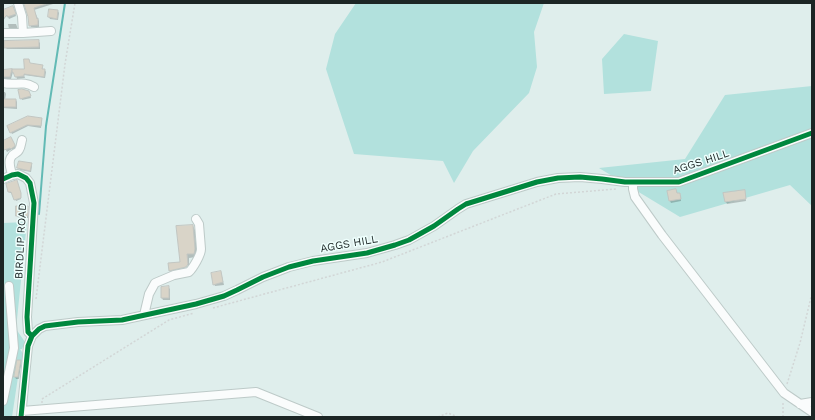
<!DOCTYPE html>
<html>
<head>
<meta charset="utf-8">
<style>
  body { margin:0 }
  #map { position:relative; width:815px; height:420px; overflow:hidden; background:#dfeeec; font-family:"Work Sans",sans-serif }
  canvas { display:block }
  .frame { position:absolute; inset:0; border:4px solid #1c2625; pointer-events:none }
</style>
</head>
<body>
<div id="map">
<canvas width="815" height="420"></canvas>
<div class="frame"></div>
</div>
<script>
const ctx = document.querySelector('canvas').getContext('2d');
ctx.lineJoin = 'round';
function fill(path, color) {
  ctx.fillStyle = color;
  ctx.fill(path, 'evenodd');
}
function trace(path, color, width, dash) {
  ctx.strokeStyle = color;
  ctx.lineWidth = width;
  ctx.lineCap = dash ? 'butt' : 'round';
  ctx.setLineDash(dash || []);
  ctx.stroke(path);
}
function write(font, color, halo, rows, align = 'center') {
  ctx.font = font + ' "Work Sans",sans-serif';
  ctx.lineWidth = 3;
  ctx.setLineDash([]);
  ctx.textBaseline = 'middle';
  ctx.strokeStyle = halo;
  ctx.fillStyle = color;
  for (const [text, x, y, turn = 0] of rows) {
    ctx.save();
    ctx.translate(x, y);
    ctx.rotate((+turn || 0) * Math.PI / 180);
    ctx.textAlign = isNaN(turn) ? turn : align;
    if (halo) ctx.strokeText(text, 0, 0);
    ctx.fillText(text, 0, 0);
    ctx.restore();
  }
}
fill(new Path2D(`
  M356,3H544L534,32L537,67L529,93L473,151L454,183L443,161L354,154L326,69L335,34Z
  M624,34L658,41L651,91L604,94L602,59Z
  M812,86V206L790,185L680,217L599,168L685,159L725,95Z
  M27,222L16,329L25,342L22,349H20L24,355L18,377L12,417H3V223Z`), '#b2e1dd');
fill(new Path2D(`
  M28,3H53V4L34,10L39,21V27H31L30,25Z
  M14,9L16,16L9,19L7,15L3,21V11Z
  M58,11L59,13L58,20L50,19L49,17Z
  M8,24H16L18,29H9Z
  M38,41L40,43V49H7L5,47Z
  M29,60L30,64L42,66L43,70H45L46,72L45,78L24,75L25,78L17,79L16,76L25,70Z
  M11,70L13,72L11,79H3V71Z
  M3,92H5L6,94L5,100H16L17,102V109L3,108Z
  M30,94L31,98L22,100L21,98Z
  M42,118V120L41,128L28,126L12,134L8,127Z
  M11,138L16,148L15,150L13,151L12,149L7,152L3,145V142Z
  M31,164L32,166L31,172L20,170L19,168Z
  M17,183L21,195V199L16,201L12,193H10L9,192L7,184Z
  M676,190L677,194H679L681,196V201L671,203L670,201Z
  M745,193L746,201L727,204L726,202Z
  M27,207L28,209V218H19L17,216Z
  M193,226L195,230L197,255L196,257L189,258V265L170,270V271V264L181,263Z
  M221,272L224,285L215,286L214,284Z
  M168,287L170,289V300H163L162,298Z
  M20,361L21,364L19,379H16L15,377Z`), '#0003');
trace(new Path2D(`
  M39,214L46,126L65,3`), '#62bab5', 2);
const building = new Path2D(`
  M24,3H46V4L34,8L37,19L38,18V25L29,26L28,17Z
  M13,6L16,14L7,17V15L3,19V10Z
  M49,9L58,10L57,19L48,17Z
  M39,40V47L4,48V41Z
  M24,59H29L30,63L43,65L42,69H45L44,77L24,74V76L15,77L13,72H12V69H24Z
  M12,69L10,77H3V70Z
  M22,89L29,91L31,96L20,99L18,90Z
  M3,99H16V107H3Z
  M28,116L42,118L41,126L27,125L10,133L7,126Z
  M11,137L15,145V146L11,149L10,148L4,150L3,147V141Z
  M19,161L32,163L30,171L17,168Z
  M17,180L21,193V198L14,200L11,192H8L6,184Z
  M676,189L677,193H680L681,199L669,201L667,191Z
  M745,190L746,199L725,202L723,193Z
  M16,206H28V216H16Z
  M193,225L195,249L194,254H187L188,264L186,267L169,271L168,263L180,262L176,226Z
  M221,271L223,282L213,285L211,273Z
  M169,286V298H161V287Z
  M17,360H21L18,377H14Z`);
fill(building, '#d9d4c8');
trace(building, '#c2c6c2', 1);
const minor = new Path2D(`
  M18,3L22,16L23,33L51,31
  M5,33H23
  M3,83C16,86 22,80 34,87
  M12,175C11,169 7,161 12,156C14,153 18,153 19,150C21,147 21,143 22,140
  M3,179L12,175L18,174L26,178L30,183L34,203L27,317L28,332L32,336
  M633,182V189L635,197L662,235L784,393L812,412
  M144,315L149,294L155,283L174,275L189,272C193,268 201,255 201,249L199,224L196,219
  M3,401L14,348L9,286
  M800,404L812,402
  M22,411L256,392L318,417
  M21,417L28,346L32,336L39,329L45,326L78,322L122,320L196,304L224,296L237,290L263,277L289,267L313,261L367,253L395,245L409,240L434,226L458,209L466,204L537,182L558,178L580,177L602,179L625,182H679L812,133`);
trace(minor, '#bdcac8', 10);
trace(new Path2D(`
  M36,299L65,64L75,3
  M213,308L382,262L556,194L616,189
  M787,384L800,343L812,293
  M42,403V399L169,320L194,313
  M438,417L448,413L458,417
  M783,417V401`), '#d2d6d6', 1.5, [2, 2]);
trace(minor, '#fafcfc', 8);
trace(new Path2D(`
  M3,179L12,175L18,174L26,178L30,183L34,203L27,317L28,332L32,336
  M21,417L28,346L32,336L39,329L45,326L78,322L122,320L196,304L224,296L237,290L263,277L289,267L313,261L367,253L395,245L409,240L434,226L458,209L466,204L537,182L558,178L580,177L602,179L625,182H679L812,133`), '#00873e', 5);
write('11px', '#1c2625', '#eefffd', [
  ["AGGS HILL",701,162,-18],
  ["BIRDLIP ROAD",21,241,-87],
  ["AGGS HILL",349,244,-10]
]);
</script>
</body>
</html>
